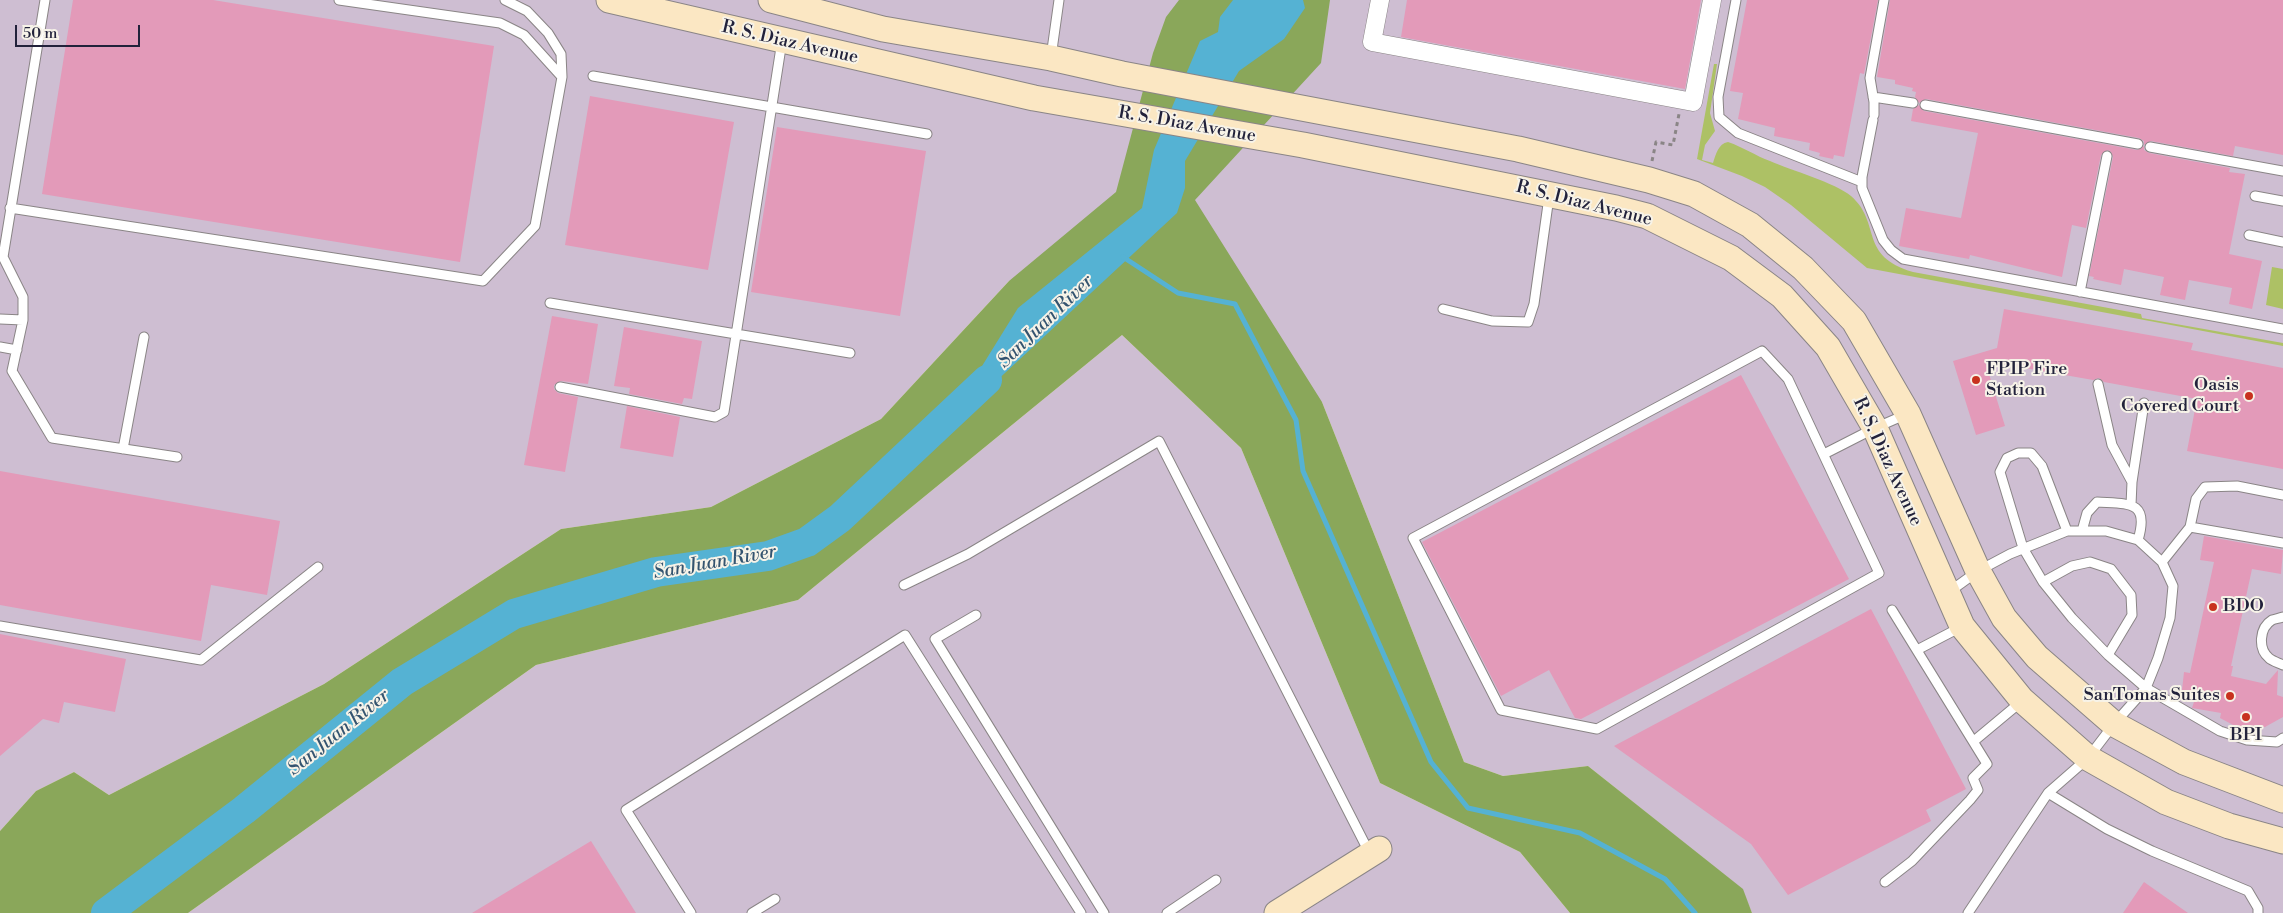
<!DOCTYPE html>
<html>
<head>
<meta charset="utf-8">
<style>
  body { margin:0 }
  #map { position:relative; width:2283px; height:913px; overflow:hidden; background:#f2e8d1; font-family:"Libre Bodoni",serif }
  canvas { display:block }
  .scale { position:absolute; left:15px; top:25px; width:125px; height:22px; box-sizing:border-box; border:2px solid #22223b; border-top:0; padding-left:6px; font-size:15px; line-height:18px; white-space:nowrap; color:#22223b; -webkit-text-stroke:4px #f7f3e8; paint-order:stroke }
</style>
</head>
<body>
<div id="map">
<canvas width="2283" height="913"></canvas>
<div class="scale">50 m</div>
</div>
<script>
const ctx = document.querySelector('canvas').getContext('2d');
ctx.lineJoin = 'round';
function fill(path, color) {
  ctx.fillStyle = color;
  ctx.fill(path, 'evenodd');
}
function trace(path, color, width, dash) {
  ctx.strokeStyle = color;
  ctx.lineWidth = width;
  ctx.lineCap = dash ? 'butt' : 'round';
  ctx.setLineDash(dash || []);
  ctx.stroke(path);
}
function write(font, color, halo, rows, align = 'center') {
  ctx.font = font + ' "Libre Bodoni",serif';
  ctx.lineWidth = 4;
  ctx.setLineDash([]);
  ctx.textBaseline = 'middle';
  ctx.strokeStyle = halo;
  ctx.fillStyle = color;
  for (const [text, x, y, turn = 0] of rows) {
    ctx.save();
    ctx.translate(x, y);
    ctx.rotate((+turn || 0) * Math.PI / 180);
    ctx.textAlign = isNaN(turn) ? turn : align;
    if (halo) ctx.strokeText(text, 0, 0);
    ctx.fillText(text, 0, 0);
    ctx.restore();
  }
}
fill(new Path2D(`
  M0,0H2283V913H1752L1742,889L1588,766L1503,776L1464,762L1322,402L1009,281L881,419L711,507L561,529L324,684L109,795L74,772L36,791L0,831Z
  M1122,335L1241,448L1380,783L1520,852L1570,913H188L536,665L798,600Z`), '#cebed2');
fill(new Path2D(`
  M1714,64H1717L1710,113L1715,131L1705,145L1702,160L1713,163C1716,154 1718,144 1728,142C1743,147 1756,156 1770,161C1790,170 1836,183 1851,196C1882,223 1858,256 1913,272L2141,314L2142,318L2283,343V346L1867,268L1791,205L1765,187L1742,176L1697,159Z
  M2272,267L2283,269V309L2266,305Z`), '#adc165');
fill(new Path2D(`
  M1179,0H1330L1321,63L1195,200L1322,402L1464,762L1503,776L1588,766L1743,889L1752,913H1570L1520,852L1380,783L1241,448L1122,335L798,600L536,665L188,913H0V831L36,791L74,772L109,795L324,684L561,529L711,507L881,419L1009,281L1116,192L1153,53L1166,17Z`), '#8aa75a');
fill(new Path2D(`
  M1233,0H1303L1305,8L1284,39L1239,71L1185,161V188L1177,213L991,386L956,408L1018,308L1142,208L1154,150L1200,41L1218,32L1220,17Z`), '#55b2d3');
trace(new Path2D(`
  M1123,257L1178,293L1235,304L1296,420L1303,471L1431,762L1468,808L1580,833L1665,879L1695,913`), '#55b2d3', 5);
trace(new Path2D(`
  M106,913L244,810L402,682L514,614L656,572L768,556L807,542L840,518L987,380`), '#55b2d3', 30);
fill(new Path2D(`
  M73,0H213L494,46L460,262L42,194Z
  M1407,0H1701L1685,89L1401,37Z
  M1747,0H1878L1864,74L1860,73L1844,157L1834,155L1833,159L1819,156L1820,153L1809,150L1810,143L1774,136L1775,128L1738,119L1743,93L1730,91Z
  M1890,0H2283V155L2235,146L2233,156L2151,141L2144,145V141L2139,138L1926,99L1919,103L1915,97L1916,92L1912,91L1913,88L1895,84V80L1877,77Z
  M590,96L734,122L708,270L565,245Z
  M1919,105L1924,111L2137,150L2144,146V150L2149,153L2230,168L2229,172L2245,174L2229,254L2262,261L2252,309L2229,304L2232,288L2189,280L2185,300L2160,295L2164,277L2124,269L2121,285L2093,279L2094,277L2089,276L2113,157L2111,152L2108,150L2101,155L2086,228L2072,225L2062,277L1970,255L1969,259L1899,246L1906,208L1961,218L1978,133L1911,121L1913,109Z
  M777,127L926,151L900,316L751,292Z
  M2004,309L2193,343L2191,350L2283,368V469L2187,451L2197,399L2104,382L2099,378L2093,380L1985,361L2005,426L1976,435L1953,361L1997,348Z
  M552,316L598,324L588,384L561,381L554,385V389L558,393L578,397L565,472L524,465Z
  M624,327L702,341L692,399L684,398L682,404L629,394L630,388L614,386Z
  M1741,375L1849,579L1581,719L1575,718L1549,670L1501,696L1422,542Z
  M627,406L680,417L673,457L620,448Z
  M0,471L280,521L267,595L211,585L201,641L0,605Z
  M2204,536L2283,550L2281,574L2252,569L2231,666H2233L2231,676L2266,684L2278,670L2277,695L2283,697V717L2265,727L2252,729L2235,726L2220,718L2221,713L2192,708L2194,702L2181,699L2184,672L2190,673L2214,562L2200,560Z
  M1871,609L1966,789L1926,810L1931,821L1788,895L1751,844L1614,746Z
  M0,634L126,659L115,712L64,702L59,723L43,719L0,756Z
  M591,841L636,913H472Z
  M2144,882L2188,913H2123Z`), '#e39ab9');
const lane = new Path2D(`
  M45,0L3,257L23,297V320L12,371L52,438L177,457
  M505,0L527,11L548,33L561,54L562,77
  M1736,0L1718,97L1719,117L1738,133L1862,182
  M1051,57L1059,0
  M593,76L927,134
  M1873,97L1913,103
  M1925,105L2138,144
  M1874,115V102L1870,78L1884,0
  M1873,120L1862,177V188L1883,240L1891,250L1903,259L2283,329
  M2150,147L2283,171
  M2255,196L2283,201
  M10,208L483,281L535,226L562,77L524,35L500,23L339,0
  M2249,235L2283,242
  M2080,292L2107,156
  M550,303L850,353
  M1443,309L1492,321L1528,322L1534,304L1549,197
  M0,319L23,320
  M0,347L17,350
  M1762,351L1788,379L1879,573L1597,729L1501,710L1413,538Z
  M2098,384L2112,445L2132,482L2131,505
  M560,387L715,417L724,412L782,41
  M123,449L144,337
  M1824,454L1875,428L1907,414
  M2132,482L2144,403
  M2190,527L2283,543
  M2067,531L2042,466L2031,453H2018L2007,458L2000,472L2023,548L2043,582L2072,618L2108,655L2146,688L2220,731L2247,740L2277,742L2283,738
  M2082,531L2087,513L2097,502C2128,504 2150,500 2138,540
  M2162,562L2190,527L2196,499L2205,487L2237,486L2283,495
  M2043,582L2072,566L2090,562L2111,569L2131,595L2132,615L2108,655
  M904,585L968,554L1159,441L1370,854
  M1949,592L1978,571L2010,554L2067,531H2106L2138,540L2162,562L2173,586L2170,618L2158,658L2146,688L2114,724L2088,758L2048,793L1968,913
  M976,615L935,639L1104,913
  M2283,617C2280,618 2275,619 2272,620C2259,628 2258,649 2269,658C2272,661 2279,663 2283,665
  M0,626L201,660L318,567
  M1917,650L1961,627
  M1974,741L2022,701
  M2048,793L2107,829L2152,851L2248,891L2258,908V913
  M1885,882L1912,861L1970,800L1978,790L1973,778L1987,764L1892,610
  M691,913L626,810L905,635L1081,913
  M752,913L775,899
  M1167,913L1216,880`);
const street = new Path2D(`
  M1380,0L1372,42L1693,102L1712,0`);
const secondary = new Path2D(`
  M609,0L1034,98L1303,145L1616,208L1647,216L1731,258L1782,296L1828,347L1875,428L1962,626L2022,700L2088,758L2166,802L2229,826L2283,841
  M771,0L883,29L1051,58L1122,74L1518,149L1649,180L1694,194L1750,225L1803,268L1854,321L1908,414L1978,571L2004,618L2037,657L2114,724L2184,762L2283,800
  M1277,913L1379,849`);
trace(lane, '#8a8586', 11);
trace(street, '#8a8586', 19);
trace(secondary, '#8a8586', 27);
trace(new Path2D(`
  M1652,161L1656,142L1673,145L1679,114`), '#8a8586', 3, [4, 4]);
trace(lane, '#fff', 9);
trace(street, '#fff', 18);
trace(secondary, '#fbe7c3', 25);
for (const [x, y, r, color] of [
  [1976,380,5,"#c8321e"],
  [2249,396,5,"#c8321e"],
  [2213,607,5,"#c8321e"],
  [2230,696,5,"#c8321e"],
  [2246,717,5,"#c8321e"]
]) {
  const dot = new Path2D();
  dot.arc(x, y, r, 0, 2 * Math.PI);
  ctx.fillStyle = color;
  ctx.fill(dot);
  trace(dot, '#f7f3e8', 2);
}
write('18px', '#22223b', '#f7f3e8', [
  ["R. S. Diaz Avenue",790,43,13],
  ["R. S. Diaz Avenue",1187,125,10],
  ["R. S. Diaz Avenue",1584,204,14],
  ["R. S. Diaz Avenue",1887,462,65]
]);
write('18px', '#22223b', '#f7f3e8', [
  ["FPIP Fire",1986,370],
  ["Station",1986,391],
  ["Oasis",2239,386,"right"],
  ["Covered Court",2239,407,"right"],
  ["BDO",2223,607],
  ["SanTomas Suites",2220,696,"right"],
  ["BPI",2246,736,"center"]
], 'left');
write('italic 19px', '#345470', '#f7f3e8', [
  ["San Juan River",1046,322,-44],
  ["San Juan River",715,563,-10],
  ["San Juan River",339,733,-39]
]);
</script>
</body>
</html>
